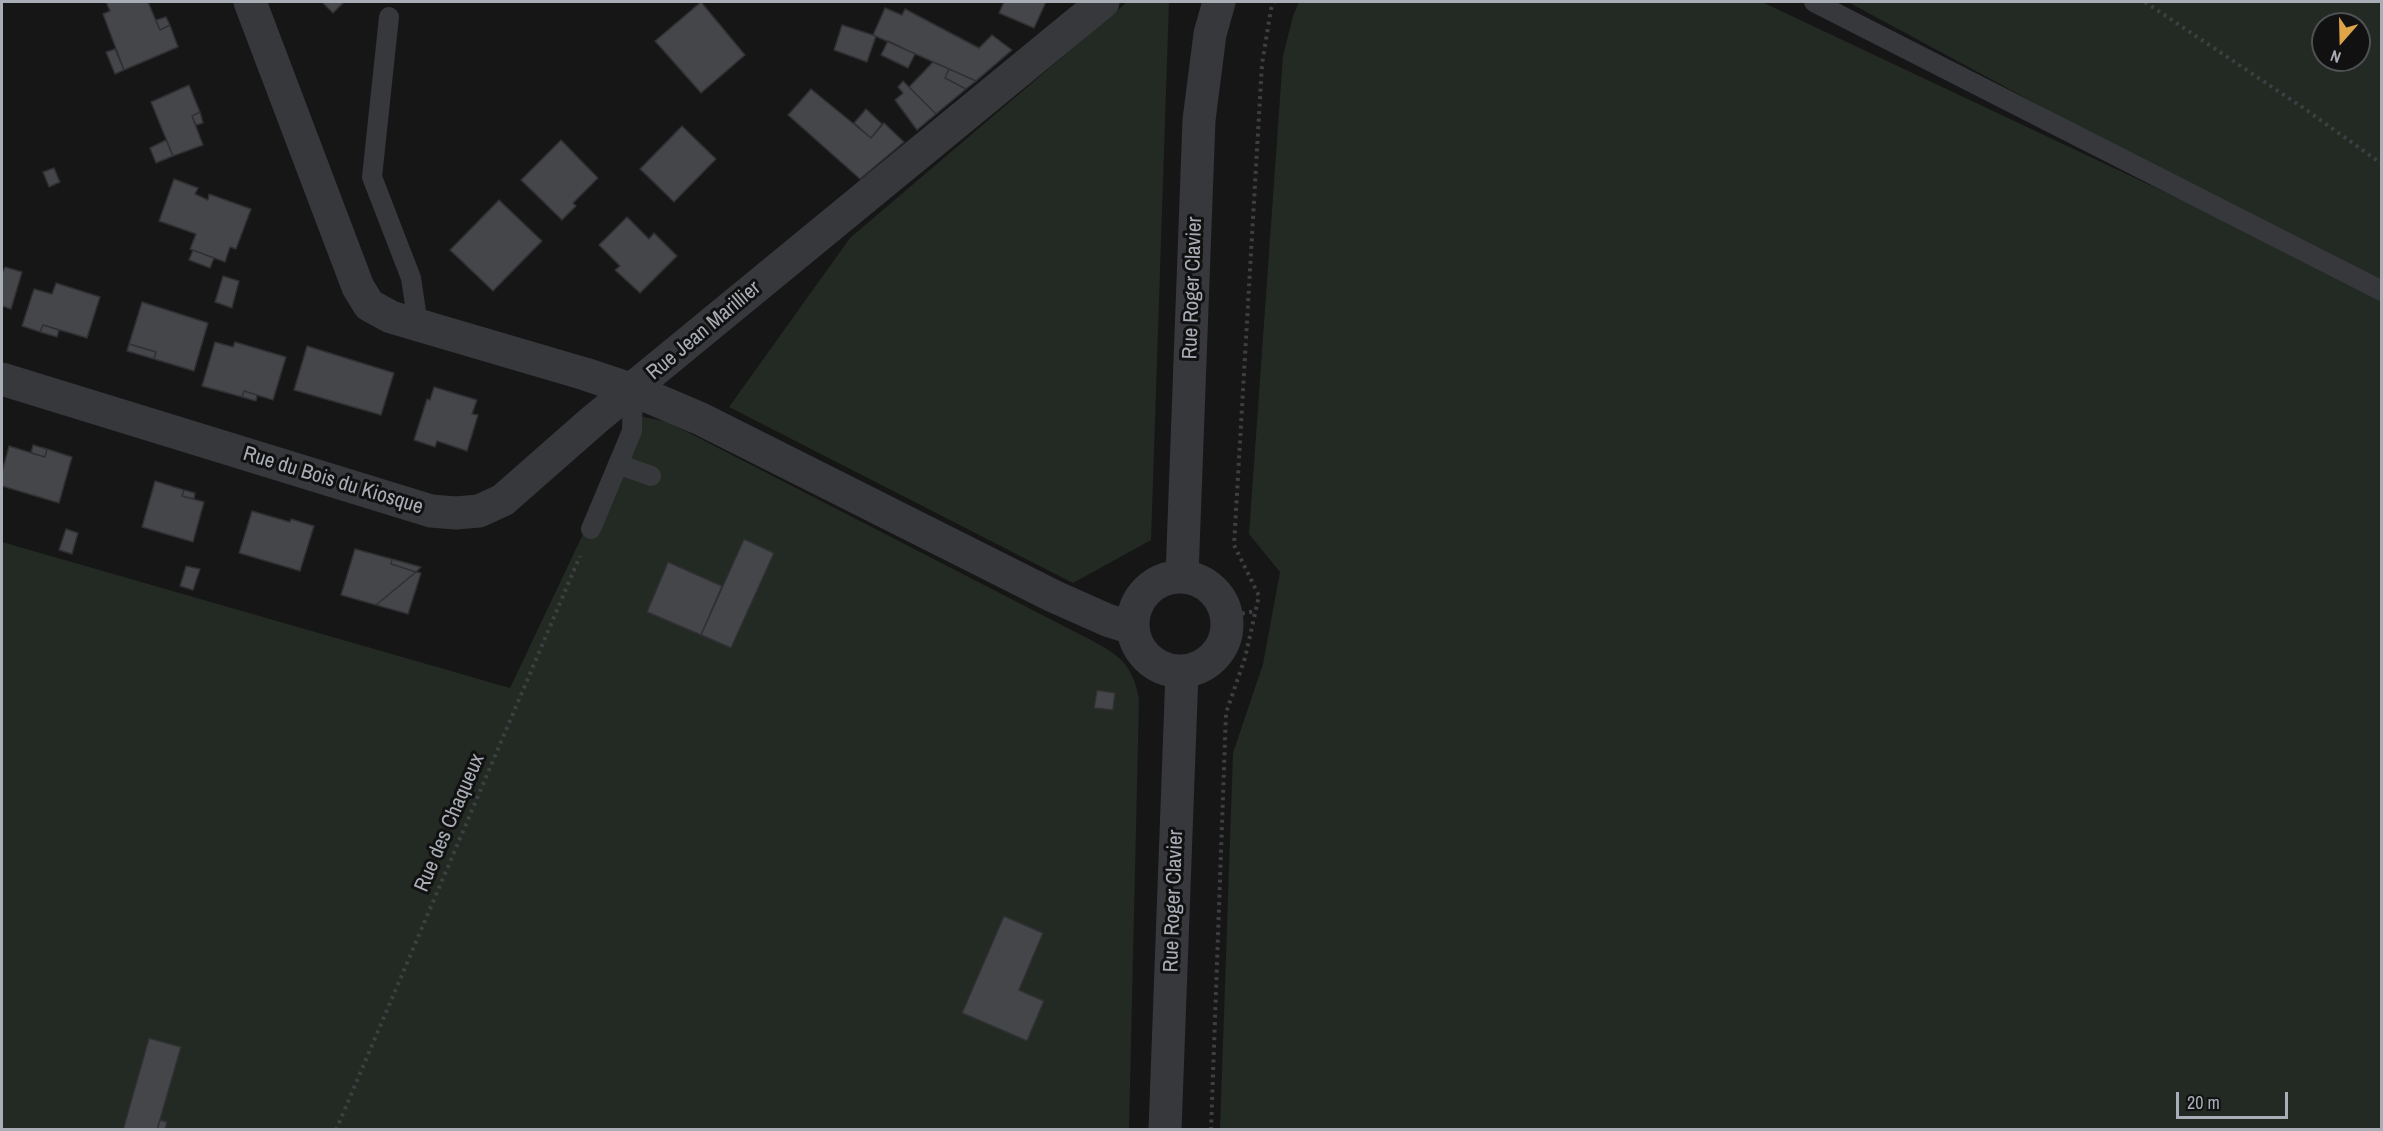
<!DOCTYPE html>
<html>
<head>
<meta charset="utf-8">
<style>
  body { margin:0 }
  #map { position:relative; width:2383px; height:1131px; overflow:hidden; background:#161617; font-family:"Archivo Narrow",sans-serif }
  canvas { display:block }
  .frame { position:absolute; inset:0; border:3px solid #a9aeb6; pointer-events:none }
  .north { position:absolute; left:2311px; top:12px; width:60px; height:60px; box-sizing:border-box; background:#111112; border:2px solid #4e5054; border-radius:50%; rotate:200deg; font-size:16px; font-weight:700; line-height:24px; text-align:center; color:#a9aeb6 }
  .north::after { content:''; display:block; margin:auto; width:21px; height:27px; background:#dda448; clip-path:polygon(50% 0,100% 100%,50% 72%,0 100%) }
  .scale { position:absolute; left:2176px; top:1092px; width:112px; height:27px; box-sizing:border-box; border:3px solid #a9aeb6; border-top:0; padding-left:8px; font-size:18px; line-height:21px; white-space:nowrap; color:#a9aeb6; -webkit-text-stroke:4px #111112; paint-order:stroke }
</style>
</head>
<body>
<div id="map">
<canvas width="2383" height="1131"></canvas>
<div class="frame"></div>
<div class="north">N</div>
<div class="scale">20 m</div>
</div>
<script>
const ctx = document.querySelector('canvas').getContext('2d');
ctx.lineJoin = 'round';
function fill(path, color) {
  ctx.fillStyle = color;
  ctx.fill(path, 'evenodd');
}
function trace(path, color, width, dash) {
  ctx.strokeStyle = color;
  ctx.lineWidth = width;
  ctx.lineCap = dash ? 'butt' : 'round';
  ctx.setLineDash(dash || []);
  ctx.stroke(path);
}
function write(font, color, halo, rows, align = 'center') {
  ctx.font = font + ' "Archivo Narrow",sans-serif';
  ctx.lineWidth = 6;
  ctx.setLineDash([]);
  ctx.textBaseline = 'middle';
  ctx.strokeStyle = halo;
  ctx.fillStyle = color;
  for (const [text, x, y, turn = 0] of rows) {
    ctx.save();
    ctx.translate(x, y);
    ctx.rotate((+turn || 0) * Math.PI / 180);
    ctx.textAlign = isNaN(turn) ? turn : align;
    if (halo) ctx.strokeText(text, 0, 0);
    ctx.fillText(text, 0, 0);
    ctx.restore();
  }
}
fill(new Path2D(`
  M1127,2H1169L1151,540L1073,583L729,407L850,238Z
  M1299,2H1762L2381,294V1129L1220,1130L1233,753L1263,664L1280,572L1249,534L1283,56L1293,16Z
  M1848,2H2381V290ZM2323,24H2359V60H2323Z
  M639,416L668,422L1085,637C1117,654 1132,661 1139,699L1129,1129H2V542L510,688Z`), '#222a23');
const building = new Path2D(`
  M106,2H148L160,30L170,25L178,47L124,70L103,14L110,11Z
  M322,2H344L333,13Z
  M701,2L745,55L701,93L655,41Z
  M1004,2H1046L1034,28L999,13Z
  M885,8L902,15L905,9L979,48L992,35L1012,50L976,81L873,35Z
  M166,17L170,25L160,30L156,20Z
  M842,25L876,36L867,62L834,50Z
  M888,41L915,54L908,68L881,55Z
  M115,49L124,70L115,74L106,52Z
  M933,62L949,69L945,78L966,89L936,114L909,87Z
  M949,69L976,81L966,89L945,78Z
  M903,81L936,114L917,130L895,100L903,93L898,87Z
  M189,85L200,112L192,116L203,145L173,156L151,102Z
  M811,89L871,138L884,123L904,142L860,179L788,115Z
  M866,109L882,124L871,138L854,123Z
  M200,112L203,123L196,125L192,116Z
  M682,126L716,159L674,202L640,169Z
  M166,140L173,156L156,163L150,148Z
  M561,140L598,178L573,203L576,206L562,220L521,180Z
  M54,168L60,182L49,187L43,172Z
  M174,179L198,188L195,194L208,200L209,194L251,209L236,249L230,247L225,262L190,249L196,234L159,221Z
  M499,200L542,241L493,291L450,250Z
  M627,217L649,239L654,233L677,256L640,293L615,270L620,266L599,245Z
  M193,250L214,258L210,268L189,260Z
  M5,267L22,272L11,309L2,306V273Z
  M223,276L239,281L232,308L215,302Z
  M56,283L100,297L87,338L43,325L40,332L22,326L34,289L52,294Z
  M142,302L208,323L194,371L154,359L156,352L129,344Z
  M43,325L59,330L57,337L40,332Z
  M215,342L233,347L235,342L286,357L273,400L244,391L242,397L202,386Z
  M129,344L156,352L154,359L127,351Z
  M307,346L394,373L381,415L294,390Z
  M434,387L477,400L472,414L478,415L467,451L437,441L435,447L414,440L427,399L430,400Z
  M244,391L257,395L256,401L242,397Z
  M33,445L47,449L45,457L31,453Z
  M9,446L45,457L47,449L72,457L59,503L2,486V472Z
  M155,481L184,490L182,496L204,502L193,542L142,527Z
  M184,490L195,493L194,499L182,496Z
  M252,511L290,522L291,519L314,526L300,571L239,553Z
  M66,529L78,533L72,554L59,550Z
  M744,539L774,553L731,648L701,635Z
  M355,549L392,559L391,564L416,572L376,605L341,595Z
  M392,559L421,567L416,572L391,564Z
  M668,562L722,586L701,635L647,612Z
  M186,566L200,569L193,590L180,586Z
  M416,572L421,573L408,614L376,605Z
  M1097,690L1115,693L1113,710L1094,708Z
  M1004,916L1043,933L1019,990L1044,1001L1027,1041L962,1013Z
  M149,1038L181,1047L157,1130H123Z
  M160,1120L167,1122L165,1130H157Z`);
fill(building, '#45464a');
trace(building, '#303033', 1.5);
trace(new Path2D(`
  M2145,2L2305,109L2382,164
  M1227,616L1256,611
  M336,1130L580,556
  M1211,1130L1226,713L1245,658L1259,596L1234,545L1262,64L1271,9L1274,2`), '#3d3f43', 4, [3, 4.5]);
trace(new Path2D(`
  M1814,2L2382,291
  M389,17L372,177L411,278L418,325
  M618,464L651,476
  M591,529L632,431L633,390`), '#37383c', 20);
trace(new Path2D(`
  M250,2L358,287L369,305L391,317L585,374L633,390L701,419L1053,596L1107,620L1132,628
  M2,379L431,511L456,513L479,511L503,500L594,420L1103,2
  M1182,576L1199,120L1210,34L1219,2
  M1133 624a47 47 0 1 1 94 0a47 47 0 1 1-94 0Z
  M1165,1130L1182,672`), '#37383c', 33);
write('21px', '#a9aeb6', '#111112', [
  ["Rue Roger Clavier",1193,288,-88],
  ["Rue Jean Marillier",704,331,-40],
  ["Rue du Bois du Kiosque",333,481,17],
  ["Rue des Chaqueux",450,823,-67],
  ["Rue Roger Clavier",1174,901,-88]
]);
</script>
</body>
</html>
